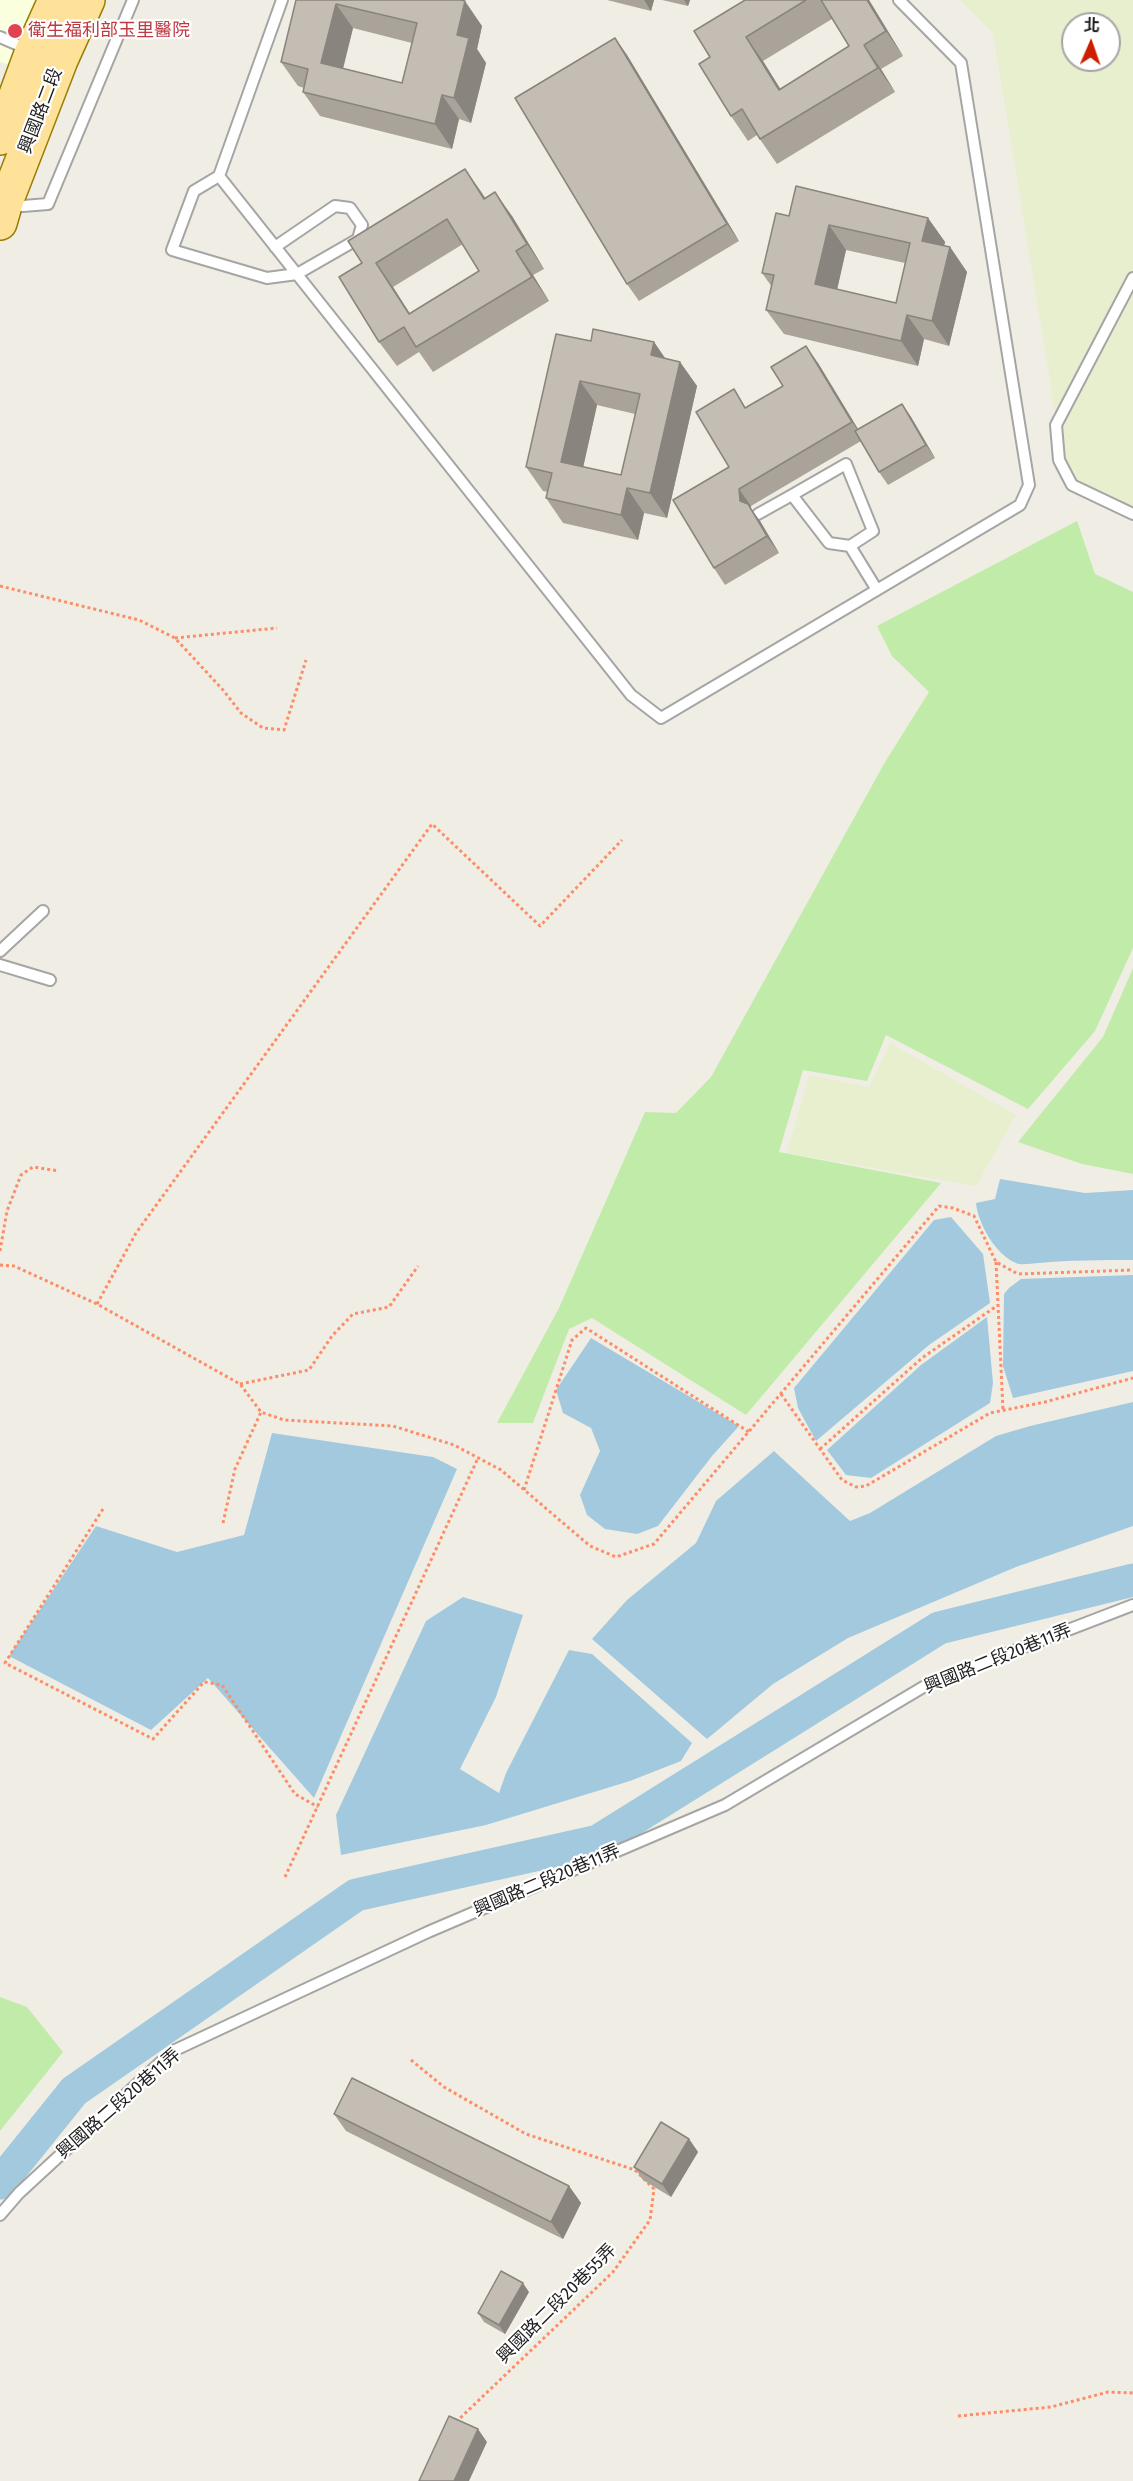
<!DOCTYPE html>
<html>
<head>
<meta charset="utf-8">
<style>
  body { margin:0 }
  #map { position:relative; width:1133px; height:2481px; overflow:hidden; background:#f0eee4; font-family:"Fira Sans Condensed","Noto Sans TC",sans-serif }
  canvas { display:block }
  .north { position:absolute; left:1061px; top:12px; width:60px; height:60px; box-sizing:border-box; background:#fff; border:2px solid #a5a5a5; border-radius:50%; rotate:2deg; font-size:16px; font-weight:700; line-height:24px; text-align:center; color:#1e1e1e }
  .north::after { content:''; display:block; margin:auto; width:21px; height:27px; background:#cd1e00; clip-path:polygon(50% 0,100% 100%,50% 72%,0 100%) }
</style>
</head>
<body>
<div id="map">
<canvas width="1133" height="2481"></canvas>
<div class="north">北</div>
</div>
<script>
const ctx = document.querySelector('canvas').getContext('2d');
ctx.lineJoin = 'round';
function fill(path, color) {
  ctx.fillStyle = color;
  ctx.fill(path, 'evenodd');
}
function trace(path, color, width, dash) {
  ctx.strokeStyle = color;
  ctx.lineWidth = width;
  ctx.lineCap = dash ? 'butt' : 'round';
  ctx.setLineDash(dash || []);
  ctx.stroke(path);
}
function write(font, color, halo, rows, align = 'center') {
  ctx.font = font + ' "Fira Sans Condensed","Noto Sans TC",sans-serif';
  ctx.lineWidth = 4.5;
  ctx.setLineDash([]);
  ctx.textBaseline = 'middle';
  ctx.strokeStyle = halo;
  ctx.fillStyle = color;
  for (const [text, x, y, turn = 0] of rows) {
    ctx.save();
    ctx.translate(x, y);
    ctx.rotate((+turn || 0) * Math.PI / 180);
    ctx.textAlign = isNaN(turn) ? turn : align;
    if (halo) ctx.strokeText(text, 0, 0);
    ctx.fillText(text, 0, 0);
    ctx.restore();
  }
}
fill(new Path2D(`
  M0,0H42L15,66L0,62Z`), '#faffde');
fill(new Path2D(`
  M959,0H1133V511L1066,479L993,34ZM1073,24H1109V60H1073Z
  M890,1043L1016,1115L976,1186L787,1153L809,1075L869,1087Z`), '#e8efcf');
fill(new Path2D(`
  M1077,521L1095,574L1133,592V948L1095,1031L1028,1109L886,1035L867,1081L803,1070L779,1152L941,1183L746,1415L592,1318L569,1329L533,1423H497L559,1308L645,1112L676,1113L711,1077L885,762L929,692L892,656L877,626Z
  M1133,968V1174L1082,1164L1018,1142L1103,1037Z
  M0,1997L27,2007L63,2052L0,2131Z`), '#c0eba9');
fill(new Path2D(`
  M1000,1179L1085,1193L1133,1190V1260C1102,1260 1070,1260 1039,1263C1032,1263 1022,1266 1016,1263C996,1255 978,1224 976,1203L995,1199Z
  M951,1217L983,1254L990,1303L929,1345L816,1441L798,1408L794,1388L934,1220Z
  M1133,1275V1371L1013,1398L1003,1366L1004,1294L1009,1288L1021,1279Z
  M987,1317L993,1383L990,1403L871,1478L846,1475L827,1450L921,1365Z
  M591,1338L739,1426L712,1456L658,1526L637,1534L605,1529L587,1515L580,1495L600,1451L591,1428L563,1413L556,1390Z
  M1133,1402V1526L1016,1567L848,1638L773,1684L707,1739L592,1639L627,1600L696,1543L716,1501L774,1451L850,1521L870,1513L996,1436L1030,1426Z
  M272,1433L433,1457L457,1469L314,1798L208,1678L151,1730L9,1656L96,1526L177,1552L244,1535Z
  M463,1597L523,1615L496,1697L460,1769L499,1793L506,1773L569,1650L592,1654L692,1743L681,1761L630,1781L486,1825L341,1855L336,1815L426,1621Z`), '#a3c9df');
trace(new Path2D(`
  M0,2183L74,2091L356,1895L598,1841L939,1628L1133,1580`), '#a3c9df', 33);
const service = new Path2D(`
  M282,0L219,176L631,695L661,718L1020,505L1029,485L961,63L899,0
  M0,37L30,50
  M219,176L194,191L172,250L267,278L297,274L358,239L362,225L350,208L335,206L275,247
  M9,203L23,206L48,204L133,0
  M1133,278L1056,425L1059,460L1072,485L1133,514
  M758,514L792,495
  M850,546L829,543L792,495L846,464L873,531L850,546L877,590
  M0,951L43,911
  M0,965L50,980
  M0,2215L19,2193L173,2051L428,1932L725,1805L930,1683L1133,1605`);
const primary = new Path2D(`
  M0,138L32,51L55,0
  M0,223L6,202L61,60L88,0`);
trace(service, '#a5a5a5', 14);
trace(primary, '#997d00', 36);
trace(new Path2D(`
  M0,586L139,620L175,638L223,690L241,713L263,728L284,730L306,660
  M175,638L277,628
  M0,1251L7,1211L21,1175L33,1167L59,1171
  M996,1262L1003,1410
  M0,1265L14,1266L97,1304L240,1384L261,1412L284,1420L393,1426L454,1445L501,1470L590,1546L616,1557L654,1544L939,1206L953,1208L974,1216L996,1262L1018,1274L1133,1270
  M97,1304L136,1233L432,824L540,926L622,840
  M240,1384L309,1370L332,1336L353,1314L389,1307L418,1266
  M781,1394L842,1480L856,1487L866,1486L990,1413L1045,1402L1133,1378
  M820,1449L922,1358L998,1305
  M524,1490L572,1340L586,1328L749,1432
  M103,1509L5,1663L153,1739L204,1682L222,1685L295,1794L318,1807
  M223,1523L235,1469L261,1412
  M285,1877L478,1458
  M411,2060L444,2087L526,2134L635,2170L654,2189L650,2220L613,2272L456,2422
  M958,2416L1051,2407L1108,2392L1133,2393`), '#fe8d67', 3, [3, 3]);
trace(service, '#fff', 10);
trace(primary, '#fee29a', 33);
fill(new Path2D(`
  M296,0H460L482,26L477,49L486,63L471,123L459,119L452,149L320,116L303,92L304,88L298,86L281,62ZM353,28L412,43L402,83L343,69Z
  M607,0H654L651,11Z
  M662,0H690L688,6Z
  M745,0H869L903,56L881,69L895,92L777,164L757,135L748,141L731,116L710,57ZM832,19L849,46L780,89L763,61Z
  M615,38L627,55L739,241L639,301L627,284Z
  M485,198L512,216L544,269L533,275L549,301L433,372L419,352L397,366L379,342L339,277ZM463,244L479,271L410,314L393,287Z
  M789,216L928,218L945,242L944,246L950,247L967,272L949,346L924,339L918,366L784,334L766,310L772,287L762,273ZM846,250L905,263L896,303L837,289Z
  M591,341L654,342L665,358L680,362L697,386L667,518L644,513L638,540L563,523L546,498L548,492L543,491L526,467ZM597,405L635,414L621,475L583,467Z
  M818,363L858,429L902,404L911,417L935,458L888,485L879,472L861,441L751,506V509L760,521L779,553L725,585L714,568L729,467L746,407L783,386Z
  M334,2114L569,2186L581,2203L563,2239L346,2131Z
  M689,2139L698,2152L671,2197L643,2180L634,2167Z
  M529,2292L505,2334L484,2322L478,2313Z`), '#a9a39a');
fill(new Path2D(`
  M644,0H654L651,11Z
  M684,0H690L688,6Z
  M867,0H869L903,56L886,31Z
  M465,1L482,26L477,49L486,63L471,123L454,98L457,35Z
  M336,4L353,28L338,88L321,63Z
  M746,37L763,61L796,114L779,90Z
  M615,38L627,55L739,241L727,224Z
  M864,45L881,69L895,92L878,68Z
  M442,95L459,119L452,149L435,124Z
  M465,169L482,193L501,223L484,199Z
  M495,192L512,216L544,269L527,244Z
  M928,218L945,242L939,265L922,241Z
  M829,225L846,250L833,308L815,284Z
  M950,247L967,272L949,346L932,321Z
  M516,251L533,275L549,301L532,277Z
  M376,263L393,287L426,339L409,314Z
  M907,315L924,339L918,366L901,341Z
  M654,342L671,367L651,355Z
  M806,346L818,363L864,439L852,422Z
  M680,362L697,386L667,518L650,493Z
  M580,381L597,405L579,486L561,462Z
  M902,404L911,417L935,458L926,445Z
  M627,488L644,513L638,540L621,515Z
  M739,489L751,506V509L760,521L779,553L740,501Z
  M689,2139L698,2152L671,2197L662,2184Z
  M569,2186L581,2203L563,2239L551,2222Z
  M523,2283L529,2292L505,2334L499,2325Z
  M478,2429L487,2442L469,2481H454Z`), '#89847d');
const building = new Path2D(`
  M296,0H460L465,1L457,35L469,38L454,98L442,95L435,124L303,92L308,69L281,62ZM336,4L417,23L402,83L321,63Z
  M745,0H806L746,37L779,90L849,46L821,0H867L886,31L864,45L878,68L760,139L742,109L731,116L699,64L710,57L694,31Z
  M615,38L727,224L627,284L515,98Z
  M465,169L484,199L495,192L527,244L516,251L532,277L416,347L404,327L379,342L339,277L362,263L348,241ZM447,219L479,271L409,314L376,263Z
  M796,186L928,218L922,241L950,247L932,321L907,315L901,341L766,310L774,275L762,273L776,213L789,216ZM829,225L910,243L896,303L815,284Z
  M593,329L654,342L651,355L680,362L650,493L627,488L621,515L546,498L552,473L526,467L556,334L591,341ZM580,381L640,394L621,475L561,462Z
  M806,346L852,422L739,489L740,501L748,504L767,536L714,568L673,500L729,467L696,412L734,389L745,408L783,386L771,367Z
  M902,404L926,445L879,472L855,431Z
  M352,2078L569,2186L551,2222L334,2114Z
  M661,2122L689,2139L662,2184L634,2167Z
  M501,2271L523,2283L499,2325L478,2313Z
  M449,2416L478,2429L454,2481H419Z`);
fill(building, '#c4bdb3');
trace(building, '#89847d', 1.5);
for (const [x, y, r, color] of [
  [15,31,8,"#e0444e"]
]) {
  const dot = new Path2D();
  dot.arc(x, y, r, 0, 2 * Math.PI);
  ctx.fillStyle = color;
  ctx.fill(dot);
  trace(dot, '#fff', 2);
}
write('18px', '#be3a42', '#fff', [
  ["衛生福利部玉里醫院",28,31]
], 'left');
write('18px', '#1e1e1e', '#fff', [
  ["興國路二段",41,111,-69],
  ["興國路二段20巷11弄",998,1659,-22],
  ["興國路二段20巷11弄",547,1881,-23],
  ["興國路二段20巷11弄",119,2104,-41],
  ["興國路二段20巷55弄",557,2304,-45]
]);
</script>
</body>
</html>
